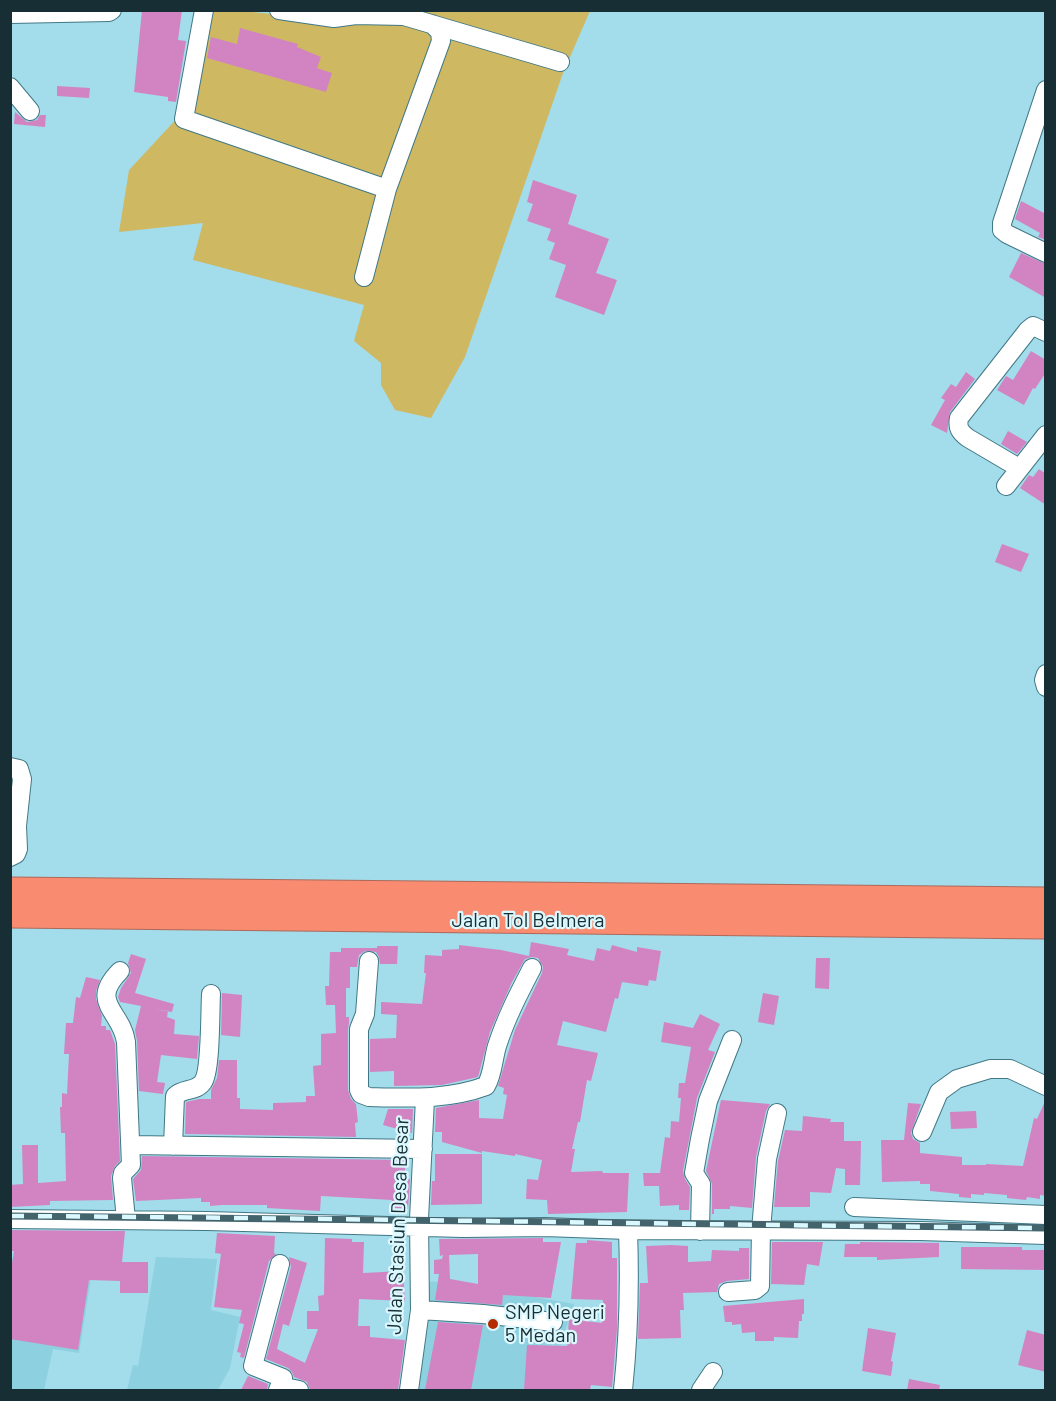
<!DOCTYPE html>
<html>
<head>
<meta charset="utf-8">
<style>
  body { margin:0 }
  #map { position:relative; width:1056px; height:1401px; overflow:hidden; background:#a3dcea; font-family:Barlow,sans-serif }
  canvas { display:block }
  .frame { position:absolute; inset:0; border:12px solid #172e34; pointer-events:none }
</style>
</head>
<body>
<div id="map">
<canvas width="1056" height="1401"></canvas>
<div class="frame"></div>
</div>
<script>
const ctx = document.querySelector('canvas').getContext('2d');
ctx.lineJoin = 'round';
function fill(path, color) {
  ctx.fillStyle = color;
  ctx.fill(path, 'evenodd');
}
function trace(path, color, width, dash) {
  ctx.strokeStyle = color;
  ctx.lineWidth = width;
  ctx.lineCap = dash ? 'butt' : 'round';
  ctx.setLineDash(dash || []);
  ctx.stroke(path);
}
function write(font, color, halo, rows, align = 'center') {
  ctx.font = font + ' Barlow,sans-serif';
  ctx.lineWidth = 4.5;
  ctx.setLineDash([]);
  ctx.textBaseline = 'middle';
  ctx.strokeStyle = halo;
  ctx.fillStyle = color;
  for (const [text, x, y, turn = 0] of rows) {
    ctx.save();
    ctx.translate(x, y);
    ctx.rotate((+turn || 0) * Math.PI / 180);
    ctx.textAlign = isNaN(turn) ? turn : align;
    if (halo) ctx.strokeText(text, 0, 0);
    ctx.fillText(text, 0, 0);
    ctx.restore();
  }
}
fill(new Path2D(`
  M156,1257L217,1259L211,1310L240,1317L230,1368L218,1390H127L133,1365L138,1366Z
  M11,1258L94,1259L79,1353L53,1349L44,1390H11Z
  M425,1281L454,1283L574,1304L560,1346L551,1345L550,1390H407Z`), '#8dd0e0');
fill(new Path2D(`
  M348,10L590,11L563,73L465,357L431,418L395,410L381,385V363L354,341L364,305L193,260L203,223L119,232L129,170L181,114L211,11H242L332,20Z`), '#cfb862');
fill(new Path2D(`
  M142,10H182L178,40L186,41L176,102L168,101V97L134,92Z
  M240,28L298,44L297,47L321,57L317,68L332,73L326,92L207,58L211,37L237,44Z
  M57,86L90,88L89,98L57,96Z
  M15,112L27,122L37,120L40,115H46L45,127L14,124Z
  M533,180L577,195L568,224L609,239L596,273L617,280L604,315L555,297L566,265L549,259L555,243L547,240L551,229L527,221L533,204L527,202Z
  M1021,201L1046,214V240L1038,237L1040,233L1015,219Z
  M1021,253L1046,264V298L1009,277Z
  M1031,351L1046,360V372L1035,389L1033,388L1024,405L997,390L1006,376L1013,380Z
  M966,372L975,379L950,412L947,433L931,425L945,400L941,398L951,384L956,387Z
  M1008,431L1027,442L1017,454L1001,444Z
  M1039,469L1046,474V505L1020,488L1029,475L1033,477Z
  M1002,544L1029,554L1021,572L995,562Z
  M531,942L569,949L567,955L594,961L597,948L610,951L612,945L637,952V947L661,951L656,981L649,980L648,986L622,982L618,999L615,998L606,1032L563,1021L557,1045L598,1053L591,1081L587,1080L580,1122H578L572,1149H575L571,1172L602,1171L603,1173H629L627,1212L548,1214L547,1200L526,1199L527,1179L538,1180L542,1160L515,1154V1156L482,1151V1153L442,1142V1132H435L436,1108L479,1100V1118L503,1119L507,1095L503,1094L504,1088L498,1086L515,1030L542,973L543,967L538,958L532,957L525,959L512,982L490,1032L478,1077L442,1085L394,1086V1071L370,1072V1039L396,1038L397,1015L381,1014V1002L422,1004L426,973H424L425,955L442,956V950L459,949V945L501,950L529,956Z
  M377,946H398L397,964H380L379,957L376,952L365,951L359,955L357,967H350V988H346V1017H349V1023L348,1029V1090L351,1099L356,1104L358,1122L355,1123L356,1137L185,1134L186,1102L199,1099H211V1090L217,1078L219,1060H237V1098H240V1109L273,1110V1103L306,1102V1096H315L313,1066L321,1065V1034L336,1033L335,1005H326L325,986H329L330,952H341V948H377Z
  M131,954L146,959L135,993L174,1004L172,1012L154,1009L168,1011L167,1017L175,1020L174,1034L199,1036L197,1059L161,1055L157,1082L165,1083L163,1094L139,1091L137,1041L135,1030L141,1006L120,1002L118,997L121,988L131,973L128,963Z
  M816,958H830L829,989L815,988Z
  M86,977L100,980L96,991V999L102,1016L101,1026H106V1030H110L115,1044L120,1161L115,1166L111,1176L113,1200L50,1201V1205L10,1207V1185L23,1184L22,1145H38V1183L66,1181L65,1133H61L60,1107H62V1093L67,1094L69,1054H64L66,1023H73L76,997L80,998Z
  M222,993L242,995L240,1037L221,1035Z
  M763,993L779,996L774,1025L758,1022Z
  M700,1014L720,1024L708,1050L715,1052L697,1098L683,1171L685,1179L690,1187L689,1210H679V1205L660,1206L659,1186H644L643,1173H660L665,1137L670,1138L671,1121L679,1122L681,1098H678L679,1083H685L691,1047L661,1042L664,1022L693,1028Z
  M1046,1099V1196L1040,1195V1199L1027,1197L1026,1200L1007,1198V1195L984,1193V1195L971,1194V1198L959,1197V1194L930,1191V1184H920V1181L882,1182L881,1140H904L908,1103L921,1104L911,1133L913,1139L920,1143V1153L962,1157V1165H986V1164L1023,1166L1034,1118L1037,1119Z
  M721,1100L770,1104L766,1111L756,1157L752,1208L730,1206V1209H714V1214H712V1184L706,1171Z
  M388,1109H413L412,1133L383,1125Z
  M976,1111L977,1128L951,1129L950,1112Z
  M803,1116L831,1119L830,1122H844V1141H861L860,1185H845V1169L836,1168L831,1193L810,1192V1207H774L778,1161L785,1130L802,1131Z
  M435,1154H482V1204L431,1205L432,1181H435Z
  M142,1156L405,1160V1179H410L408,1209L391,1208L392,1200L321,1196L320,1211L267,1208V1205H222L210,1206V1202H201V1198L136,1201L133,1179L141,1170Z
  M10,1230L125,1231L122,1262H148V1293H120V1281L89,1280L78,1350L10,1339V1276L14,1251H10Z
  M217,1233L275,1236L274,1253L276,1254L269,1261L244,1358L240,1357L241,1353L237,1352L244,1324L239,1323L242,1310L214,1307L221,1254L215,1253Z
  M325,1238L352,1239V1242H364L363,1273L403,1271L405,1301L359,1299L358,1326H370V1337L405,1340L398,1390H310L307,1382L294,1377L292,1372L288,1368L266,1359L291,1267L289,1257L307,1263L289,1326L283,1324L277,1349L305,1363L318,1329H307V1311H319L318,1296L324,1295Z
  M543,1238V1242H561L551,1298L503,1295L502,1305L435,1300L439,1274H434V1260L442,1259L443,1255L440,1256L439,1239ZM478,1254V1284L450,1279L449,1255Z
  M587,1240L612,1242V1258H617V1329L612,1387L591,1385L590,1390H524L527,1345L567,1346L569,1319L602,1323L603,1300L571,1299L576,1243H587Z
  M772,1242H823L819,1266L807,1264L804,1285L771,1284Z
  M860,1242L939,1243V1257L877,1260V1257H844L845,1244H860Z
  M671,1245L688,1246V1262L711,1261L712,1250L739,1251V1248H749V1279L727,1281L719,1284L717,1292L683,1293L684,1310H680L681,1338L638,1339L640,1283H648L646,1246Z
  M961,1247H1022V1250H1046V1270L961,1269Z
  M804,1299V1314H802V1321H799L798,1338L774,1337V1341H755V1332L742,1333L741,1324L732,1325V1322H725L723,1306Z
  M438,1322L483,1325L471,1390H425Z
  M868,1328L896,1333L891,1361L893,1362L891,1376L862,1371Z
  M1027,1330L1046,1335V1372L1018,1365Z
  M248,1376L268,1384L267,1390H241Z
  M909,1379L940,1385L939,1390H907Z`), '#d284c2');
const minor = new Path2D(`
  M204,10L184,119L387,189
  M279,10L334,18L356,15L404,16L560,62
  M10,14L109,12L112,10
  M10,87L30,111
  M1046,90L1002,223V230L1007,234L1046,253
  M364,277L387,189L441,41L440,32L432,24
  M1019,468L968,438C960,432 957,428 959,418L1028,330L1033,326L1046,332
  M1006,486L1046,435
  M1046,674L1044,680L1046,687
  M10,767L19,769L22,779L17,826L18,849L16,854L10,857
  M369,961L365,1014L359,1029V1090L361,1094L369,1097C409,1098 448,1100 486,1086C493,1074 493,1059 497,1046C506,1018 519,993 532,968
  M120,971C88,1003 122,1011 126,1042L131,1165L123,1173L122,1178L126,1220
  M922,1132L939,1092L957,1079L990,1069H1010L1046,1086
  M131,1145L423,1149
  M173,1146L175,1096C183,1088 196,1092 203,1082C211,1071 210,1011 211,994
  M854,1207L1046,1215
  M10,1219L207,1221L463,1228L545,1227L628,1230L920,1231L1046,1235
  M700,1231L701,1184L694,1173L700,1139L708,1101L732,1040
  M728,1292L755,1290L760,1286L761,1230L767,1159L777,1113
  M420,1310L483,1314L553,1322
  M280,1386L299,1390
  M278,1390L283,1378L253,1366L280,1264
  M409,1390L420,1310L419,1219L425,1099
  M623,1390C629,1334 630,1286 628,1230
  M701,1390L713,1372`);
const highway = new Path2D(`
  M10,891L1046,901
  M10,914L1046,925`);
trace(minor, '#417885', 20);
trace(highway, '#aa6a5b', 29);
trace(minor, '#fff', 18);
trace(highway, '#f98b70', 27);
const rail = new Path2D(`
  M10,1216C356,1218 700,1225 1046,1228`);
trace(rail, '#43646d', 7);
trace(rail, '#dbf8ff', 4.5, [14]);
for (const [x, y, r, color] of [
  [493,1324,6,"#b52a00"]
]) {
  const dot = new Path2D();
  dot.arc(x, y, r, 0, 2 * Math.PI);
  ctx.fillStyle = color;
  ctx.fill(dot);
  trace(dot, '#dbf8ff', 2);
}
write('20px', '#172e34', '#dbf8ff', [
  ["Jalan Tol Belmera",528,920],
  ["Jalan Stasiun Desa Besar",398,1226,-88]
]);
write('20px', '#172e34', '#dbf8ff', [
  ["SMP Negeri",505,1312],
  ["5 Medan",505,1335]
], 'left');
</script>
</body>
</html>
